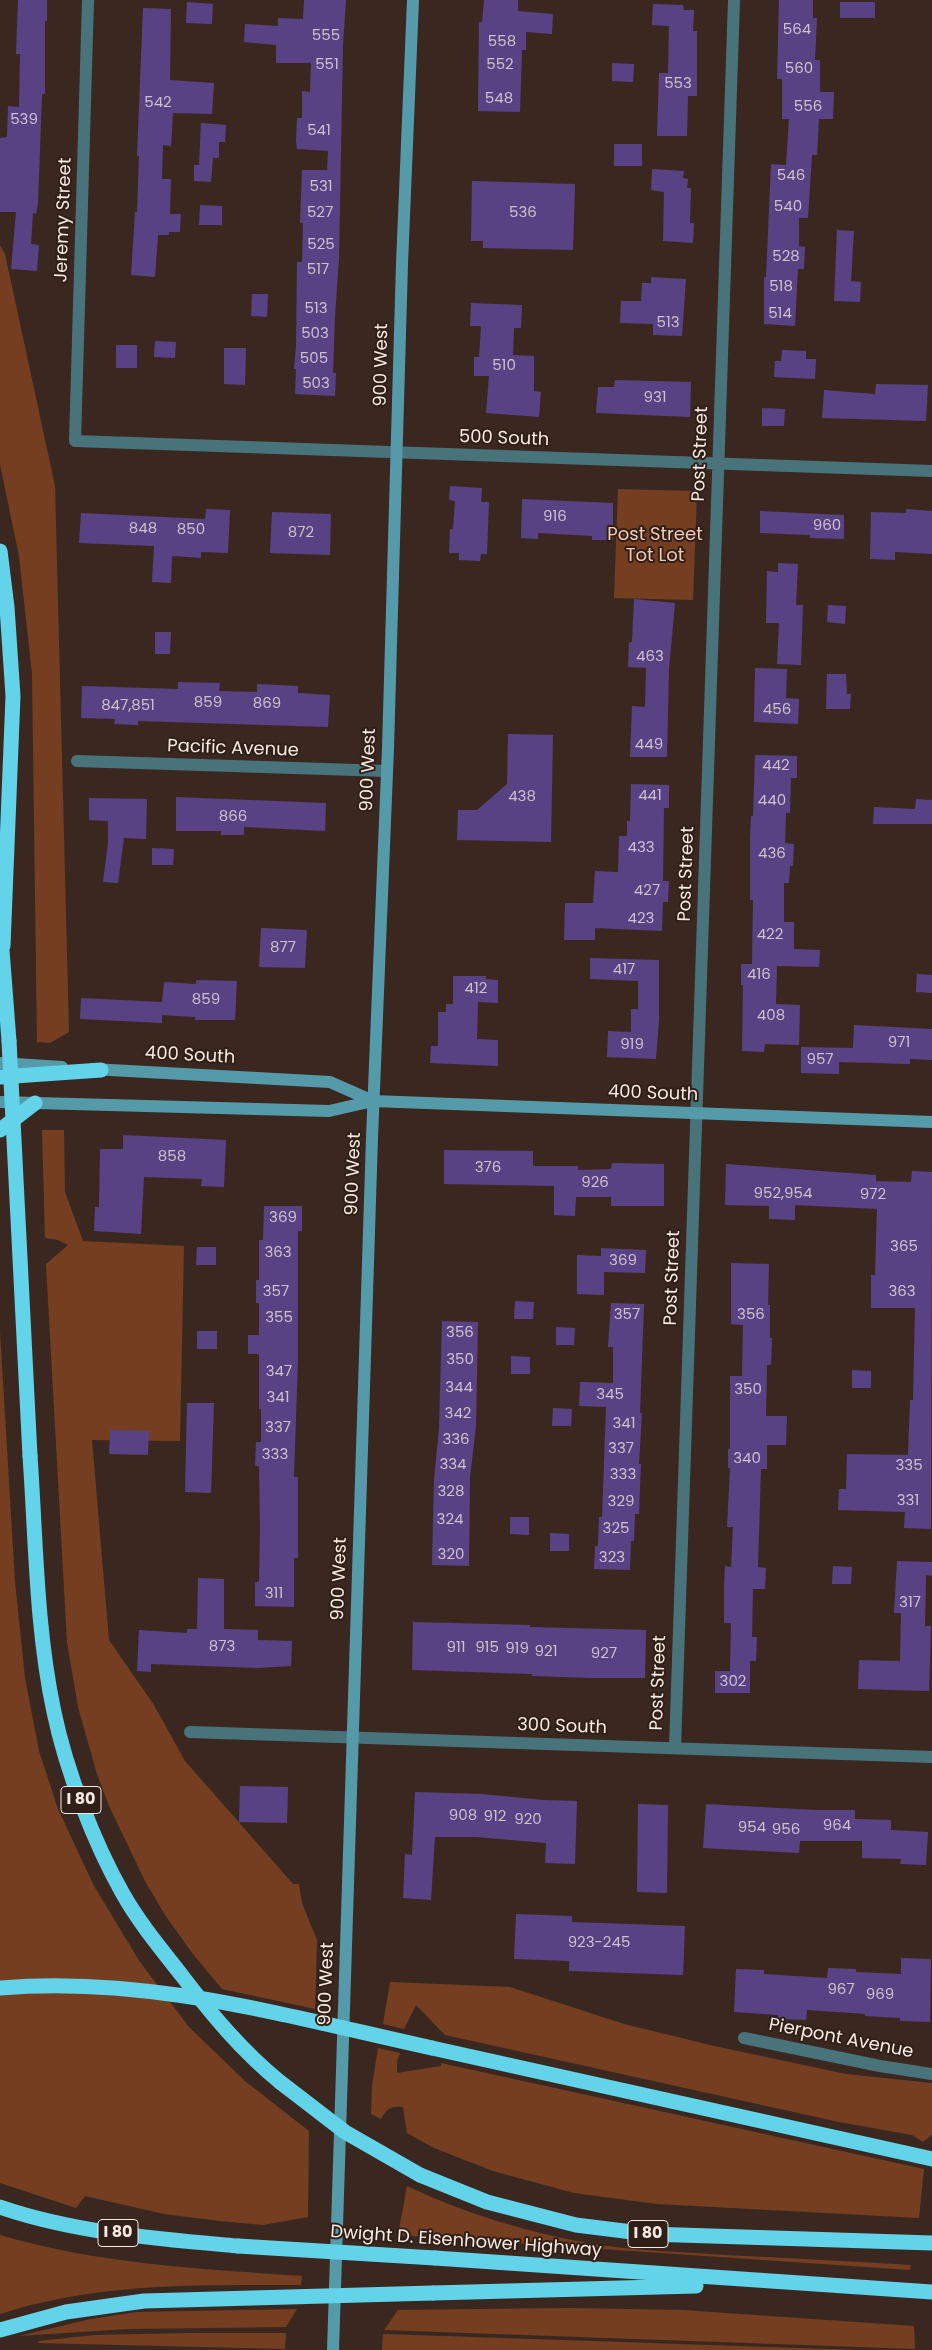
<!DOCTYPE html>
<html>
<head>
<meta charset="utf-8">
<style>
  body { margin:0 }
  canvas { display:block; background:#3a2820 }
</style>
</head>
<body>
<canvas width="932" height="2350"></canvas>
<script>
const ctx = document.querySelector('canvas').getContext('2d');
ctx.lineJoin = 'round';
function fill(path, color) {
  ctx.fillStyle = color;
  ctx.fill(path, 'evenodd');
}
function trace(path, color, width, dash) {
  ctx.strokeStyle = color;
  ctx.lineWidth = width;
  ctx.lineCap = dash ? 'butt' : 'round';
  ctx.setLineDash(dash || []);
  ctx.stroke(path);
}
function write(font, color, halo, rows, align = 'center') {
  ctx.font = font + ' Poppins,sans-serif';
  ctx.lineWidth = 4;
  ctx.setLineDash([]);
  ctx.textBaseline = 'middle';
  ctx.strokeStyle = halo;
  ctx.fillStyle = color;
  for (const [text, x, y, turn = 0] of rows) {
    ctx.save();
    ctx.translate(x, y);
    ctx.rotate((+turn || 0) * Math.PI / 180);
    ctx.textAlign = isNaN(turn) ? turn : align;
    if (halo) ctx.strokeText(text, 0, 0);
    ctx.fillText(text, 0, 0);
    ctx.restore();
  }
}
fill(new Path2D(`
  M0,245L5,254L55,486L69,1032L50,1043L37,1042L32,673L19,556L0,464Z
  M618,489L693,491L697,493L693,600L614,598Z
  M42,1130H64L65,1192L83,1241L184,1246L180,1441L92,1440L109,1640L154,1705L185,1761L293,1884H299L302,1903L317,1940L315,2009L222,1989L193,1954L165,1915L145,1881L109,1806L97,1774L78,1707L67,1642L46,1264L68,1245L58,1240L45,1238Z
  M0,1332L15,1582L25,1678L39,1751L58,1809L94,1886L140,1962L189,2027L245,2081L309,2131L308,2217L263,2225L220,2221L164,2214L85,2196L76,2208L0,2183Z
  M390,1982L510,1987L624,2024L714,2046L846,2074L932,2083V2135L923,2142L912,2135L839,2122L445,2035L416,2005L404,2029L383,2024Z
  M378,2048L400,2053L397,2061V2073L441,2066V2063L924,2169L919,2218L657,2204L574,2193L493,2171L434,2148L407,2133L403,2107C391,2106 387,2108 381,2119L371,2114L372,2086Z
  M407,2186C468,2215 533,2234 599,2245C641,2251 683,2252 725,2255C787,2258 849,2261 911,2265L910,2270L398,2235Z
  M0,2235C99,2264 200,2269 302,2276L301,2285C200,2285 98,2282 0,2314Z
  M570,2308L683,2310L914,2326L915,2349L384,2330L398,2310Z
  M297,2309L286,2327L126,2329L19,2336L91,2319L137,2312Z
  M190,2333H286L285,2349L38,2343V2341L95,2335Z
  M383,2334L858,2350H382Z`), '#753e21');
fill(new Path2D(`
  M18,0H47V21H45V94H42L38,204L36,214L33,213L31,244L39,245L37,271L11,269L16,212H0V138L7,137L8,106L19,107L20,54H16Z
  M304,0H346L343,44L339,258L335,315L333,373H336L335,396L295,394L296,369H294L296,347L297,262H302L303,223H300L302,170H327L328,151L297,149L296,141L297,118H302V91L310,92L311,63H276V45L244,42L245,24L278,26V18L303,19Z
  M484,0H518V11L553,14L552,34L526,32V50H522L520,112L478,111L479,22H482Z
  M779,0H813V18H817L815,60H820V92H834L833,119H819L817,155H812L808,218H799V246L805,247L804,269H798L795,326L764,324V277H766L771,164L786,165L789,119H782V79H777Z
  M187,2L213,4L212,24L186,23Z
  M840,2H875V18H840Z
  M653,4L683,5L684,10H694L693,31H697V96H688L687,136H657L659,73H668L669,26L652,25Z
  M143,8L171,9L170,80L214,83L212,114L173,113L171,146L163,145L162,179H171L170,214H181L180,232H169V235H158L155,277L131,275L135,212H137L139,156H137Z
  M612,63L634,64L633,82L612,81Z
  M201,123L226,125L225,142H219V158H213L211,182L194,181V165H199Z
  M614,144H642V166H614Z
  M652,169L684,171L683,178L688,179L687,188H691L690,223H694L693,243L663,241L664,192L651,190Z
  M472,181L575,184L573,250L483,248V241H471Z
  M200,205L222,206V225H199Z
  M837,230L854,231L851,281L861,282L860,302L834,301Z
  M651,277L686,279L682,336L653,335V324L620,323L621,301H641L642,283H651Z
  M252,294H268L267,317L251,316Z
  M471,303L522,305L521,328H514L513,355L534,356V391L541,392L539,417L486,413L489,376H474V357H479L481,326H470Z
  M155,341L176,342L175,358L154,357Z
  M116,345H137V368H116Z
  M224,348H246L245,385L224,384Z
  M782,350L806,351V359H816L815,379L774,377L775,361H781Z
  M615,380L691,382L690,417L596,413L598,387H614Z
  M876,384L928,385L926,421L822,418L824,390L875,394Z
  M762,408L785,409L784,426H762Z
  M450,486L482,488L481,502H489L487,554H481L480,561L459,560V553H449L450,529H453L455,501L449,500Z
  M522,499L613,503V540H592V536L538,533V539L521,538Z
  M206,509L230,510L228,553L201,552V558L172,556L171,583L152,582L154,546L79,543L81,513L205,519Z
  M906,509L932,511V554L895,552V560L870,559L871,512L906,513Z
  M760,511L844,515V539L810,538V535L760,533Z
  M272,512L331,514L330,555L270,553Z
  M778,563L798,564L796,605H803L801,665L777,664L779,623H766L767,571L778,572Z
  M634,599L675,603L669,669L667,757H630L632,706L645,707L646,668L628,667L629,642H632Z
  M828,605L846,606L845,624L827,622Z
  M155,632H171L170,654H155Z
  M755,668L787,669L786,698L799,699L798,724L754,722Z
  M827,674H846L847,694H851L850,709H826Z
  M178,682L220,683L219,691L257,692V684L298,686V693L330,695L328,727L138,721V725L114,724L115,719L81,718L82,686L178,689Z
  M508,734L553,735L551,842L457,840L458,810H477L507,784Z
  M755,755L797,756V778H791L790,813H786L785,843L794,844L793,866H790L789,883H784V922H794V949L820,950L819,967L777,966L776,1004L800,1005L799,1045L765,1044L764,1052L742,1051L743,985H741V964H752L753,900H750V837L751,816H753Z
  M631,784L669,785V808H664L663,881H669L668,902H663L662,931L595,928V940H564L565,903H593L595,871L618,872L619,836H627V821H630Z
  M176,797L326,803L325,831L244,827V835H221V831H176Z
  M89,798L147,799L146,839L124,838L118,883L103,882L108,843V821L89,820Z
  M916,799L932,800V824H873L874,807L915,809Z
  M152,848L174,849L173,865H152Z
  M261,928L307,930L305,968L259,967Z
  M590,958L659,960V1020L656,1059L607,1057L608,1031L631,1032V1009H638V981L590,979Z
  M917,974L932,975V993L916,992Z
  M453,976H486V979L498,980V1003L478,1002L477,1039L498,1040V1066L430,1063L431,1046H438V1012H446V1004H453Z
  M196,980L237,981L235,1020H195V1017L162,1015V1023L80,1019L81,998L162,1002L164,982L196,984Z
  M854,1025L932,1029V1060L910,1059V1064L839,1062V1074L801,1073V1047L853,1048Z
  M123,1135L226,1140L224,1187L201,1186L202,1179L144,1177L141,1234L94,1231L95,1207H99L100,1149H123Z
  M444,1150L533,1151V1166H578V1170L611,1169L612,1163L664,1164V1206H611V1197H576L575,1216L554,1215V1186L444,1184Z
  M726,1164L876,1175V1181L911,1182L912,1171L932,1172L931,1529L904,1528L905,1512L838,1510L839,1489H846L847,1454L908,1455L910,1400H913L915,1308H871V1275H875L877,1209L795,1205V1220L769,1219V1206L725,1205Z
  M264,1206H302V1231H298V1360L294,1477H298V1558H294V1607L255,1606V1582H259L260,1528L259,1466H255L256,1442H261V1409H259V1354H248V1335H259V1303H256V1280H259V1240H263Z
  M197,1247H216V1265H196Z
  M601,1248L646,1250L645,1273L604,1272V1295L577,1294V1255L601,1256Z
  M731,1263L769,1264L768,1305H770V1338H772L771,1365H767L766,1416H787L786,1445H767V1469H761L758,1567L766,1568L765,1589H753L752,1637H757L756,1661H750V1693H715V1671H730L731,1623H724V1588L725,1566L731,1567L733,1527H727L730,1468H728V1449H730V1376H742L743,1325L731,1324Z
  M515,1301L534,1302L533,1319H514Z
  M611,1303L644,1304L640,1413H642L639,1464H641L640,1487L639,1514H635L634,1541H631L630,1570L594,1569L595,1546H598L599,1517H602L606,1407L579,1406L580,1382L613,1383V1347H608Z
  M442,1321L478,1322L476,1426L470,1477L469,1566L432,1565L434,1480L439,1428Z
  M556,1327L575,1328L574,1345H556Z
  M197,1331H217V1349H197Z
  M511,1356L530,1357V1374H511Z
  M852,1370L871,1371V1388H852Z
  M187,1403H214L211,1493L185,1492Z
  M553,1408L572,1409L571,1426H552Z
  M110,1430L149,1431L148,1455L109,1454Z
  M510,1517H529V1535L510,1534Z
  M550,1533L569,1534V1551H550Z
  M897,1561L932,1562V1576L926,1575L925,1626H931L929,1691L858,1689L859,1660L900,1661L901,1613H894Z
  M833,1566L852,1567L851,1584H832Z
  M198,1578L224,1579V1629L258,1630V1640L292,1641L291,1666L258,1668L151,1664V1672L137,1671L139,1630L187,1633V1629H197Z
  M413,1622L530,1625V1627L646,1630L645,1678H590L532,1676V1674L412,1670Z
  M240,1786L288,1787L287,1823L239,1822Z
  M415,1792L482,1794L543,1800L577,1801L575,1864L545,1863L546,1843L476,1837H435L431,1900L403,1898L405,1854L412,1855Z
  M638,1804L668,1805L667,1893L637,1892Z
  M706,1804L815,1810H855V1819L891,1820V1830L928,1832L926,1865L900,1864L901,1859L862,1858V1841H800L799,1853L703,1848Z
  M516,1914L572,1916V1922L685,1926L683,1975L569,1971V1961L514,1959Z
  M901,1958L931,1959L930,2022L900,2021V2018L865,2016V2014L807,2010L806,2020L778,2019V2015L734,2012L736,1969L764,1970V1974L827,1978L828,1968L856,1969V1972L901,1974Z`), '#584283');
trace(new Path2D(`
  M88,0L75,441L932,471
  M77,761L387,771
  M190,1732L932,1757
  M675,1748L734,0
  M744,2038L880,2066L932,2074`), '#49737b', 12);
trace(new Path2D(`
  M0,1063L62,1067
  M92,1069L330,1082L373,1101
  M0,1102L329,1111L373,1101L932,1122
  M333,2350L372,1138L388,748L402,264L413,0`), '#559aa8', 12);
trace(new Path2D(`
  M0,551L7,607L13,696L3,946
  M1,937L9,1041
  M0,1077L101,1070
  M0,1130L35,1103
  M30,1456C36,1541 36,1628 54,1712C66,1770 94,1843 123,1894C140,1924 162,1950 183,1977C213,2016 242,2051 280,2082
  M432,2048L932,2159
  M420,2175L487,2202L576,2225L648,2234L932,2243
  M0,2207C76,2233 158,2239 238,2246
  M435,2258L932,2292
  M433,2293L696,2286`), '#62d3e9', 15);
trace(new Path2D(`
  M9,1041L30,1456
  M0,1988C147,1975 290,2017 432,2048
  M280,2082L345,2132L420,2175
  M238,2246L435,2258
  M0,2330L66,2312L144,2301L433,2293`), '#62d3e9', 15);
write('15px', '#cfc0cc', null, [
  ["564",797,30],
  ["555",326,36],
  ["558",502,42],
  ["551",327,65],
  ["552",500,65],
  ["560",799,69],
  ["553",678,84],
  ["548",499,99],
  ["542",158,103],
  ["556",808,107],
  ["539",24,120],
  ["541",319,131],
  ["546",791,176],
  ["531",321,187],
  ["540",788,207],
  ["527",320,213],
  ["536",523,213],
  ["525",321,245],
  ["528",786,257],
  ["517",318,270],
  ["518",781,287],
  ["513",316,309],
  ["514",780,314],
  ["513",668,323],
  ["503",315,334],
  ["505",314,359],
  ["510",504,366],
  ["503",316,384],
  ["931",655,398],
  ["916",555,517],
  ["960",827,526],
  ["848",143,529],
  ["850",191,530],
  ["872",301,533],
  ["463",650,657],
  ["859",208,703],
  ["869",267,704],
  ["847,851",128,706],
  ["456",777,710],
  ["449",649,745],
  ["442",776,766],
  ["441",650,796],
  ["438",522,797],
  ["440",772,801],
  ["866",233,817],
  ["433",641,848],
  ["436",772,854],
  ["427",647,891],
  ["423",641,919],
  ["422",770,935],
  ["877",283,948],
  ["417",624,970],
  ["416",759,975],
  ["412",476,989],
  ["859",206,1000],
  ["408",771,1016],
  ["971",899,1043],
  ["919",632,1045],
  ["957",820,1060],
  ["858",172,1157],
  ["376",488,1168],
  ["926",595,1183],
  ["952,954",783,1194],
  ["972",873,1195],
  ["369",283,1218],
  ["365",904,1247],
  ["363",278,1253],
  ["369",623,1261],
  ["357",276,1292],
  ["363",902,1292],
  ["357",627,1315],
  ["356",751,1315],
  ["355",279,1318],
  ["356",460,1333],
  ["350",460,1360],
  ["347",279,1372],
  ["344",459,1388],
  ["350",748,1390],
  ["345",610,1395],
  ["341",278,1398],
  ["342",458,1414],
  ["341",624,1424],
  ["337",278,1428],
  ["336",456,1440],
  ["337",621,1449],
  ["333",275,1455],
  ["340",747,1459],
  ["334",453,1465],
  ["335",909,1466],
  ["333",623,1475],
  ["328",451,1492],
  ["331",908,1501],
  ["329",621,1502],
  ["324",450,1520],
  ["325",616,1529],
  ["320",451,1555],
  ["323",612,1558],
  ["311",274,1594],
  ["317",910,1603],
  ["873",222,1647],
  ["911",456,1648],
  ["915",487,1648],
  ["919",517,1649],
  ["921",546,1652],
  ["927",604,1654],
  ["302",733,1682],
  ["908",463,1816],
  ["912",495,1817],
  ["920",528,1820],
  ["964",837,1826],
  ["954",752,1828],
  ["956",786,1830],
  ["923-245",599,1943],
  ["967",841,1990],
  ["969",880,1995]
]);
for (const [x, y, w] of [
  [81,1800,40],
  [118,2233,40],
  [648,2234,40]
]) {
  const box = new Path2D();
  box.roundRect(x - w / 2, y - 13.5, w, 27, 4);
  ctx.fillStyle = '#301f16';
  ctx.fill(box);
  trace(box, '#f7eae4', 1);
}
write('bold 16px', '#f7eae4', null, [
  ["I 80",81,1800],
  ["I 80",118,2233],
  ["I 80",648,2234]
]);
write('18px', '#f7eae4', '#301f16', [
  ["Jeremy Street",64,220,-88],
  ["900 West",382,365,-89],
  ["500 South",504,439,2],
  ["Post Street",701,454,-88],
  ["Pacific Avenue",233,749,2],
  ["900 West",369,770,-88],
  ["Post Street",687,874,-88],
  ["400 South",190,1056,3],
  ["400 South",653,1094,2],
  ["900 West",354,1174,-88],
  ["Post Street",673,1278,-88],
  ["900 West",340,1579,-88],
  ["Post Street",659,1683,-88],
  ["300 South",562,1727,2],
  ["900 West",327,1984,-88],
  ["Pierpont Avenue",841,2039,11],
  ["Dwight D. Eisenhower Highway",466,2242,4]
]);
write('18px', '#f4cbb7', '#301f16', [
  ["Post Street",655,535],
  ["Tot Lot",655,556]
]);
</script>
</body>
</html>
